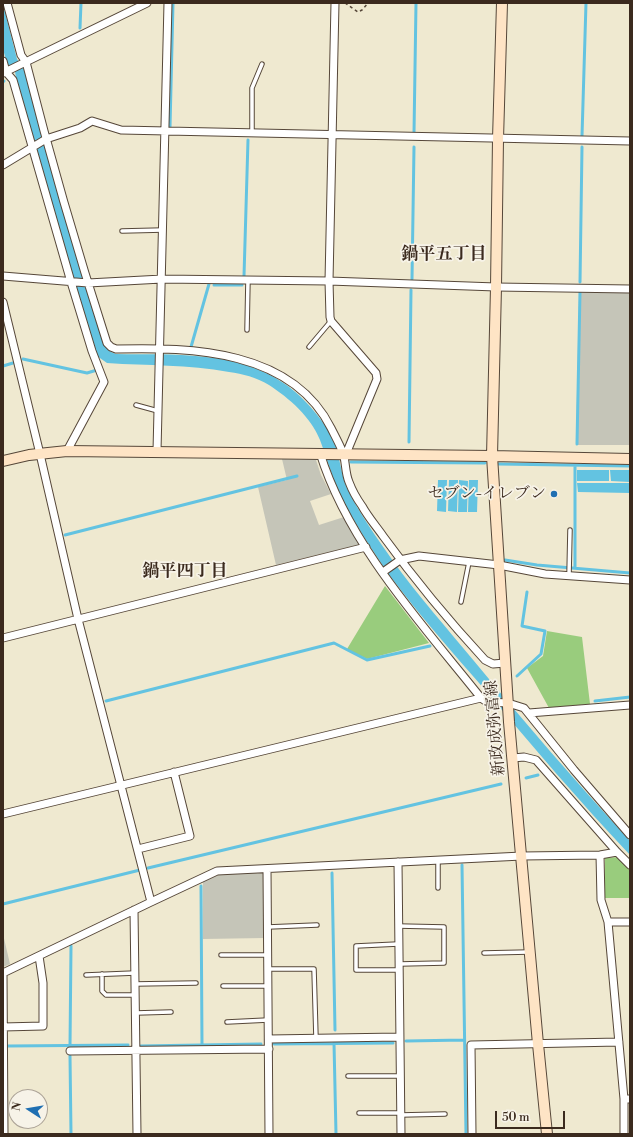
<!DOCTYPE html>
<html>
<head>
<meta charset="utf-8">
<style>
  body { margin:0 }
  #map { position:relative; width:633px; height:1137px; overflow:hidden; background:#efe9d0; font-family:"Libre Bodoni",serif }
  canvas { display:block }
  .frame { position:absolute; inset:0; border:4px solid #3b2a1e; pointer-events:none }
  .north { position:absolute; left:8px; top:1089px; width:40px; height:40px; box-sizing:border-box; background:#f7f3e8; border:1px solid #aca397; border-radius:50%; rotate:282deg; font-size:11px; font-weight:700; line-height:16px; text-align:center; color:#3b2a1e }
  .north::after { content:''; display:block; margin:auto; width:14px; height:18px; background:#1f6fb2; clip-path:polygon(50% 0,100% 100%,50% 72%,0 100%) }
  .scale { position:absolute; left:495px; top:1111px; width:70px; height:18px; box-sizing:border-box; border:2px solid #3b2a1e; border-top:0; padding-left:5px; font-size:12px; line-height:14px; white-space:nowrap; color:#3b2a1e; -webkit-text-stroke:3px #f7f3e8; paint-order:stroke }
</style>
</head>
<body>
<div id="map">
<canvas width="633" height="1137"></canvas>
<div class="frame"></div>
<div class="north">N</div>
<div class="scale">50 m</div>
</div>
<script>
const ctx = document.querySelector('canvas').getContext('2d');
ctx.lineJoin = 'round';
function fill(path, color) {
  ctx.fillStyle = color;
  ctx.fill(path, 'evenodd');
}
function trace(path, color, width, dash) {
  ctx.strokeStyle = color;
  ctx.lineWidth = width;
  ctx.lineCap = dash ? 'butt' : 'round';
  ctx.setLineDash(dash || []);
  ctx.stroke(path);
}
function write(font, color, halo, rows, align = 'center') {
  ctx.font = font + ' "Libre Bodoni","Noto Serif JP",serif';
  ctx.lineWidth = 3.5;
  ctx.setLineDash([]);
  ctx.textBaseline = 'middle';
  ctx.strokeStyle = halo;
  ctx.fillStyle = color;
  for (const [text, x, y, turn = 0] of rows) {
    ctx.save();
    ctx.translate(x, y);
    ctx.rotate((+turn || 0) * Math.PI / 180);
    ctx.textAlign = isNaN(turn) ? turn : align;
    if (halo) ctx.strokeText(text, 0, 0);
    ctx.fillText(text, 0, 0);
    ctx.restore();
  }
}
fill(new Path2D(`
  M579,291L630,292V445H576Z
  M282,459L316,460L321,475L331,494L310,501L319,525L344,517L361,544L276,565L258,487L287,480Z
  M263,871L265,875L264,938L203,939V882L217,875Z
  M3,934L10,964L3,967Z`), '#c5c5b8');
fill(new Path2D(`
  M385,586L429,643L367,659L347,649Z
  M547,631L582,637L590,704L549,708L527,668L543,656Z
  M619,857L630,869V898H605V858Z`), '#99cc7d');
fill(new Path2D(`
  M3,4L17,59L25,71L45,146L87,290L106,347L111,352L116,354C173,355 236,350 285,384C304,397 326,422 335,444C340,458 341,474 347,488C359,513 377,538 393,561C418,596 447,628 474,661C524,722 576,782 630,841V855C580,802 533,747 486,691C453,653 420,616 390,576C372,550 354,523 340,494C332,477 327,459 320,440C311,417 289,398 269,385C256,377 243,374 229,372C188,364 148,366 107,363L97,356C68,263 41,170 16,77L15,72L7,64L3,49Z
  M577,470H609V481H577Z
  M610,470H630V482L611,481Z
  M438,480H447L446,512L437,511Z
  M449,480H458L457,512L448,511Z
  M459,480L468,481L467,512H458Z
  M469,480H478L477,512H468Z
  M577,483H630V493L578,492Z`), '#63c3e1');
trace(new Path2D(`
  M80,28L81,3
  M3,82L4,81
  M170,127L173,3
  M414,133L416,3
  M582,136L586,3
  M244,276L248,140
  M412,279L414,147
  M580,282L582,147
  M214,285H242
  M191,347L209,284
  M23,359L87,373L97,370
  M3,366L13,363
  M409,442L411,290
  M577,444L580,292
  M351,462L485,463
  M499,464L630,466
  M65,535L297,476
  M505,560L537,565L630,573
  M575,568V465
  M517,676L541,654L545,631L522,626L527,592
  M106,701L334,643L367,660L430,646
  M595,701L630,697
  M526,778L538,775
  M462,865L466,1134
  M148,868L501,784
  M332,873L335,1030
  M201,886L202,1045
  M3,904L140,870
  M406,1041L464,1040
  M334,1043L336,1134
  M274,1044L393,1043
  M8,1046L128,1045
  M70,1046L71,946
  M140,1046L261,1044
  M70,1056L71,1134`), '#63c3e1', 3);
const lane = new Path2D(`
  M252,133V88L262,64
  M122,231L163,230
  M247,330L248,280
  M309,347L331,321
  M136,405L158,411
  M569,575L570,530
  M461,602L469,562
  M438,860V888
  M398,926L444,927V963L400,964
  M268,927L317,925
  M398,944L356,946V970H399
  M484,953L529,952
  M221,955H268
  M268,969H314L316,1038
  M102,974V991L106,995H135
  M86,975L135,973
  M135,984L196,983
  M223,986H268
  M136,1013L171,1012
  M227,1022L268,1020
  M348,1076H400
  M359,1113H401
  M401,1115L445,1114`);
const street = new Path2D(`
  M7,3L21,55L26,62C50,157 77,250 107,343L111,347L116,349C192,347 292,350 331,428C335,436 340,445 343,453C346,462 345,473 349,482C352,490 357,499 362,506C368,517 376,526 383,536C415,580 448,620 485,660L493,664L505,663
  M335,3L329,281L330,317L331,321L376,373L377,379L346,454
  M3,61L6,72L13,80L71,282L92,351L104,382L67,451
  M3,73L147,3
  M3,165L46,139L80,128L92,121L121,130L630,141
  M3,276L88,283L162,279L329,281L496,287L630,289
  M3,302L40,454L78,619L151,902
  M157,451L168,3
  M320,453C348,544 422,624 481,698L487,702L508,703L524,708L574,770L630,835
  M383,572L400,560L419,556L499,565L545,574L630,580
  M3,638L366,547
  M529,713L630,705
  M513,758L524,757L536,760L617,852L630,865
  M3,814L481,698
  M138,849L190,836L174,772
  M600,855L601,900L608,922L624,1099H630
  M398,862L401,1134
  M267,869L269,1134
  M134,910L137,1134
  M608,922H630
  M3,973L151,902L217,871L522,856L600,855L617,852
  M3,973L4,1134
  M3,1027L43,1026V983L39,956
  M269,1039L399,1037
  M70,1051L269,1049
  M624,1099V1134
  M472,1134L471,1045L619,1042`);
const secondary = new Path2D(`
  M502,3L498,139L496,287L492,456L509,722L538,1044L547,1134
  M3,461L29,455L67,451L492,456L630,459`);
trace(lane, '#564739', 5.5);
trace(street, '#564739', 9);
trace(secondary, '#564739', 12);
trace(new Path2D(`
  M345,3L358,12L362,10L368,3`), '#564739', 1.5, [3, 3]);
trace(lane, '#fff', 3.5);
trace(street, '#fff', 7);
trace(secondary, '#fee4c5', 10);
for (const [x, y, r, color] of [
  [554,494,4,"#1f6fb2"]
]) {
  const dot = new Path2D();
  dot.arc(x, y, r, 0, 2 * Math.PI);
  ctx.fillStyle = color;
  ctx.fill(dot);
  trace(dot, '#f7f3e8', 1.5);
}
write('16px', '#3b2a1e', '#f7f3e8', [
  ["セブン-イレブン",546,494]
], 'right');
write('16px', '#3b2a1e', '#f7f3e8', [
  ["新政成弥富線",496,728,-95]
]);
write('bold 17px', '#3b2a1e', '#f7f3e8', [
  ["鍋平五丁目",444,255],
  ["鍋平四丁目",185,572]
]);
</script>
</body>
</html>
